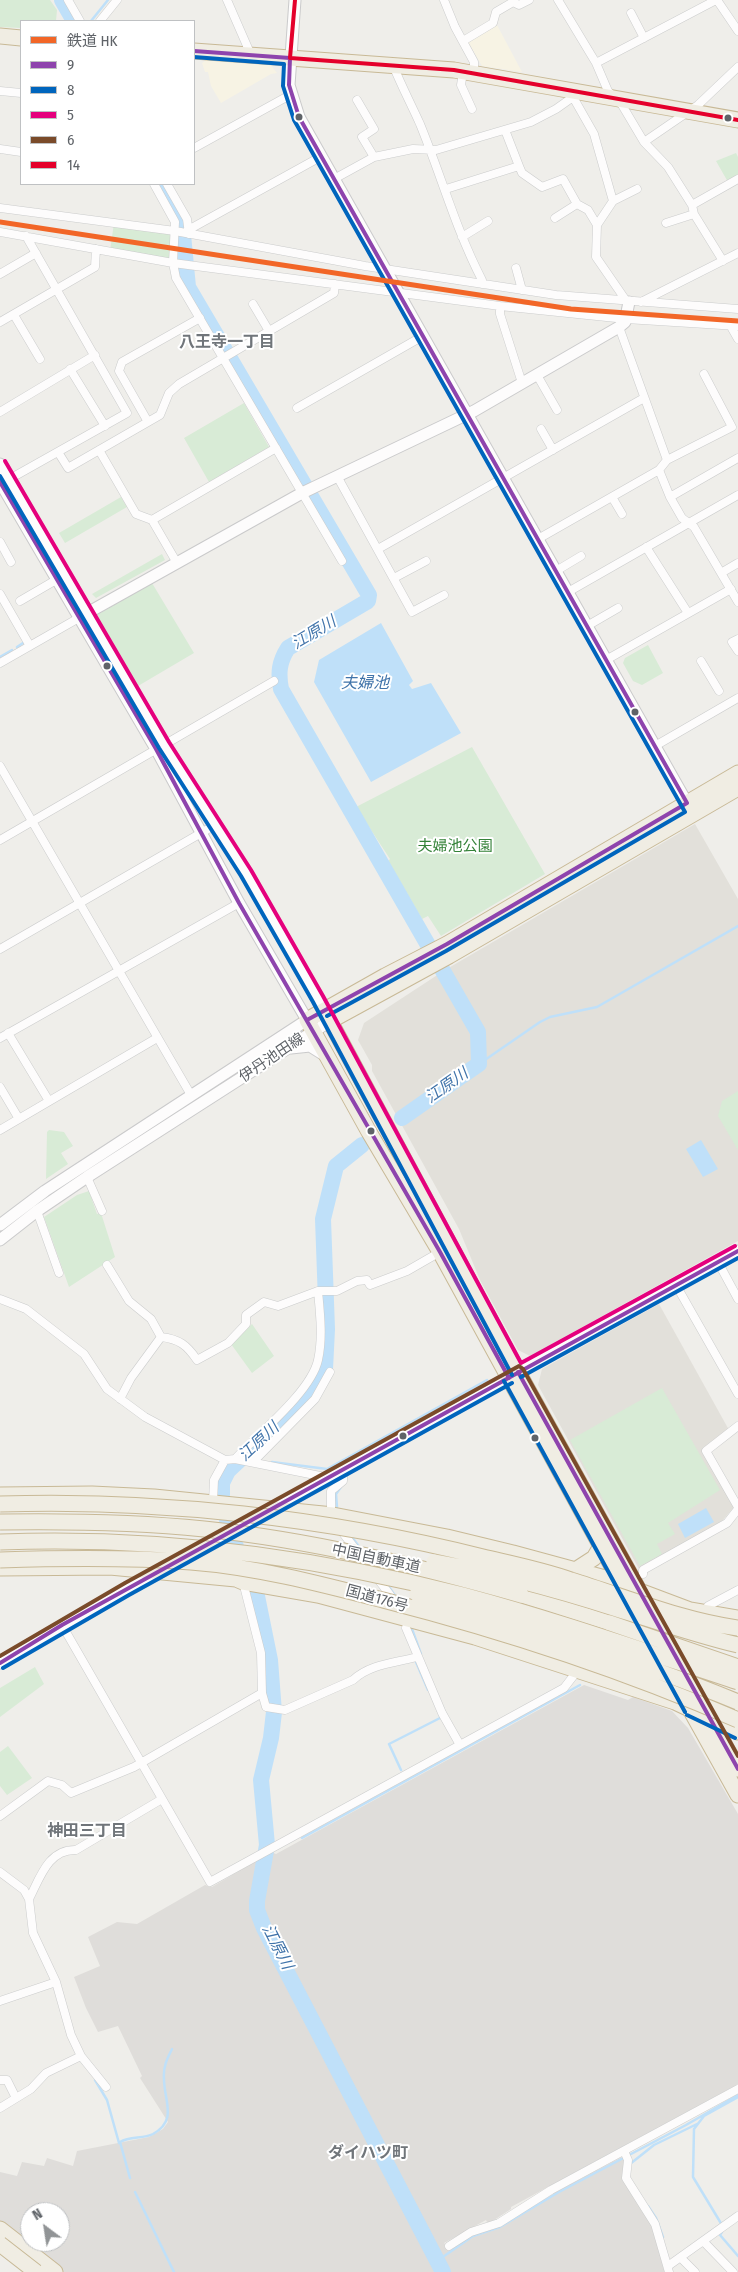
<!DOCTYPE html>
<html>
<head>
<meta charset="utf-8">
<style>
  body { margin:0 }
  #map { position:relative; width:738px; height:2272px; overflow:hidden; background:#efeeea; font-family:"Fira Sans Condensed","Noto Sans JP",sans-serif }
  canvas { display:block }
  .legend { position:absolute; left:20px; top:20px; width:175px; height:165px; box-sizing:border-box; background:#fff; border:1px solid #bfc1c3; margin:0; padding:6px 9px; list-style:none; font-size:15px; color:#5f6368 }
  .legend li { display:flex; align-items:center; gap:10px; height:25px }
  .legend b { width:25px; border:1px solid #bfc1c3 }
  .north { position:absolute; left:20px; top:2202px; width:50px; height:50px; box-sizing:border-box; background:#fff; border:1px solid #bfc1c3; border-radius:50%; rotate:329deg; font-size:14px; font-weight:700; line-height:20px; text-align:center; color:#5f6368 }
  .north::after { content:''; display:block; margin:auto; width:18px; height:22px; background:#919496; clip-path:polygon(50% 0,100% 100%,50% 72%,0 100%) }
</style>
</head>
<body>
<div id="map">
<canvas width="738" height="2272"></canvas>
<ul class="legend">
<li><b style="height:6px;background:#f26627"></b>鉄道 HK</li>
<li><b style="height:6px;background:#8e44ad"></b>9</li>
<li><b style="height:6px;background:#0065bd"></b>8</li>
<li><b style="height:6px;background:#e5007d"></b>5</li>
<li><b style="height:6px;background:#7a4b2a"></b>6</li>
<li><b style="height:6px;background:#e4002b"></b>14</li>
</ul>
<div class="north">N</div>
</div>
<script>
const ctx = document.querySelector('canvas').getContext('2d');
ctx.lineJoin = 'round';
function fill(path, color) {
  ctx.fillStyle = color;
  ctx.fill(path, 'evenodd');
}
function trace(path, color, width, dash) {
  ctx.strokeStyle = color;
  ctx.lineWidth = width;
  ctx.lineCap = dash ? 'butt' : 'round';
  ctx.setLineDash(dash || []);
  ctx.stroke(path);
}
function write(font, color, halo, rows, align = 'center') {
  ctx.font = font + ' "Fira Sans Condensed","Noto Sans JP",sans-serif';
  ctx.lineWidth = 4;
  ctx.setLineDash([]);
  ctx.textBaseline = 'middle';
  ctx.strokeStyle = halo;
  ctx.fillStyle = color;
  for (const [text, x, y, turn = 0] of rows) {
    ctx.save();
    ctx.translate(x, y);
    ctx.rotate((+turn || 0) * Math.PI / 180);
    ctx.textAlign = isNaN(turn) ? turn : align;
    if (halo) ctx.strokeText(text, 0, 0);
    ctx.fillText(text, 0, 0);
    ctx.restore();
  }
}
fill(new Path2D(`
  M497,25L522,72L482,66L468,42Z
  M208,59L270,64L277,73L271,74L221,103L211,86L208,72H205L202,63Z`), '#f7f3e4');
fill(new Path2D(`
  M584,1685L628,1700L633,1697L672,1711L688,1728L738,1814V2084L511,2207V2209L488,2224L486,2220L444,2243L451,2250L472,2235L500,2226L558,2191L624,2156V2169L651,2223L665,2272H45L0,2222V2172L17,2176L22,2162L44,2166L47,2158L73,2166L77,2151L149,2137L163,2129L168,2122L140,2078L142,2076L118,2026L98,2032L86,2008L74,1977L100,1966L88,1937L117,1922L137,1924L205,1885L212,1887L271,1852L276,1854ZM30,2212H60V2242H30Z`), '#dfddda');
fill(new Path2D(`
  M695,824L738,899V1241L530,1356L518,1350L480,1280L459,1229L372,1071V1065L358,1040L364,1023L445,970Z
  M659,1304L729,1430L702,1451L734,1507L722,1521L639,1569L538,1385L542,1369Z`), '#e2e0da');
fill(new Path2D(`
  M0,0H50L57,10L56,21H21V28L0,27Z
  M736,153L738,157V176L728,182L716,161Z
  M114,223L175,231L173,263L110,251Z
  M244,403L269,447L209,482L184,438Z
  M121,497L127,507L65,543L59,533Z
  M162,554L165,560L96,598L92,594Z
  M152,583L194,653L138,686L97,615Z
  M648,645L663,673L642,685L633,681L623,663L625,658Z
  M472,747L545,874L441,936L428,916L422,919L388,861L390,859L356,807Z
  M738,1091V1150L718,1116L722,1101Z
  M49,1130L64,1132L73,1146L61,1153L68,1164L46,1179L47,1132Z
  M89,1191L97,1214L101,1213L115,1257L69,1287L44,1217L77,1195Z
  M252,1324L274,1356L252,1373L231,1344Z
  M662,1388L720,1490L668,1523L675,1534L657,1544L662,1554L640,1566L570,1440Z
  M35,1667L44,1684L0,1717V1688Z
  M8,1746L32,1778L7,1795L0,1786V1752Z`), '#d8ebd6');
fill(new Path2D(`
  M381,623L413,681L409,685L412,689L431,683L461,733L371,782L314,682L319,660Z
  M701,1140L718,1169L703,1177L686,1149Z
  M706,1508L714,1522L685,1538L678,1524Z`), '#bfe0f9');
trace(new Path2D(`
  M91,21L108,0
  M17,647L23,643
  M0,657L12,650
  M479,1064L540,1022L550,1017L597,1007L738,926
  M251,1452L254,1456
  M272,1462L327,1469L487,1380
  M337,1507L336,1494L341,1487
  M351,1536L361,1549
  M387,1584L396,1597
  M412,1629L421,1654
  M416,1662L428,1690
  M401,1770L389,1744L440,1718V1715
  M302,1838L580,1685
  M266,1858L271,1855
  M95,2080L107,2100L119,2143
  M630,2164L654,2145L697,2124
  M130,2178L120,2142C130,2136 143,2139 153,2134C178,2120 164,2101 164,2079C163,2067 167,2059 172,2049
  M135,2192L174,2272
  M648,2206L656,2218L663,2237
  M722,2225L693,2177L694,2129L704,2116L738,2097
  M722,2232L720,2235L738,2256
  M437,2261L473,2236L500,2227L559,2192L686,2125L738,2095`), '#bfe0f9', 2.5);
trace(new Path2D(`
  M62,0L74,21
  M162,184L182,224L188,287L369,595L368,601L288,648C279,662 278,673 281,689L478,1032L479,1064L402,1118
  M222,1495V1483L228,1471L313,1391L325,1369L327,1329L323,1219L336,1166L362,1145
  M225,1508L228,1525L242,1563
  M256,1591L270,1660L274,1712L271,1738L261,1780L267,1845L257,1901V1910L264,1928L443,2272`), '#bfe0f9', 16);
const street = new Path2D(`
  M68,0L80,21
  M227,0L251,55
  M444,0L455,27L474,62V74
  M558,0L596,63L608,91L622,105L644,142L668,167L692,205L694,214L723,261
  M717,0L738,31
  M631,13L644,38
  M100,21L117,0
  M463,41L493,23L496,12L513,2L519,5L529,0
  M596,63L716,0
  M393,65C401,85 411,104 420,124C441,175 456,230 482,280V284
  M463,72L461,85L472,109
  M0,91L21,93
  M573,93V97L594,134L613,201L597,225L596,257L627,302
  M357,100L374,129L362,137L374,157
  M644,142L698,105L738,67
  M194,148L290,95
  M0,149L21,152
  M519,166L522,173L542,187L563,179L577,204
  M334,179L374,157L413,149L436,150L531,122L556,109L573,97
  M154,184L175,222L173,263L176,278L342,561
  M167,184L187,219L189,234
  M446,189L519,166L505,130
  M613,201L637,189
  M692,205L738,179
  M0,208L175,231L365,266L556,295L738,309
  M555,218L577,204L588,210L597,225
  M666,223L694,214
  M190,229L322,156
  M0,232L173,263L500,306L626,319L738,326
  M462,237L488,221
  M516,268L522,290
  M0,274L36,253
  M641,302L738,253
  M253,304L269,331
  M500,306V314L522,383
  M14,315L40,359
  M0,322L95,267L96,249
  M730,325L738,339
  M619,327L667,460
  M70,369L105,426
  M537,375L557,410
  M297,408L423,336
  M0,412L95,355
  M148,422L119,371L122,362L200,318
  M541,429L553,450
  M99,450L136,514L152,520L177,563
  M58,452L68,468L160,415L169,393L179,384L334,293L335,284
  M659,470L670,497L682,518L694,527L738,602
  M337,476L412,612L444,595
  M6,481L127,413L26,236
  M612,497L622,514
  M670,497L738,458
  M152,520L276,448
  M538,539L659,470L667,460L732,427L704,374
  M0,542L11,562
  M646,547L688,613
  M378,549L644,398
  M556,571L581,556
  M721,573L738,563
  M394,578L426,561
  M568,592L738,495
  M0,594L30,646
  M20,601L56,580
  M587,626L618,608
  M738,639L732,642L738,651
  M606,660L731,589
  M701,661L719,691
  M0,663L77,619
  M655,746L738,698
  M0,766L191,1095
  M0,840L274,681
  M0,949L215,825
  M8,1033L49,1101
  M0,1038L239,903
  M0,1087L19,1119
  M0,1130L157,1038
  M87,1177L102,1211
  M37,1211L59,1273
  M718,1262L738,1299
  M107,1265L129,1301L151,1319L161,1337L131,1378L120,1399
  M676,1285L738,1394
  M0,1299L26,1309L84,1354L107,1389L145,1417L225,1460L235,1459L330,1478
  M161,1337C179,1339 187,1345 197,1360L228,1343L246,1324V1315L264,1302L278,1306L318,1291H337L357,1281L367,1280L370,1285L407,1271L440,1252
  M738,1426L706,1451L738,1507
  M235,1459C258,1434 311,1392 318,1360C323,1338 320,1313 318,1291
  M253,1462L315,1399L330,1372
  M213,1502L214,1480L225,1460
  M331,1507V1491L343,1481V1471
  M343,1533L390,1595
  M643,1574V1570L727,1523L738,1509
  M243,1582L261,1653L262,1693
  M708,1606L738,1590
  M62,1625L210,1882L564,1688L578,1670
  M406,1628L442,1713L460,1745
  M0,1816L48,1781L62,1785L71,1793L134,1767L262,1693L266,1707L285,1710L353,1680C370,1664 395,1663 417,1657
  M0,1872L24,1890L29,1899L33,1933L56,1982L71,2035L81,2056L106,2087
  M29,1899C40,1878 48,1849 76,1850L162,1799
  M0,2001L56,1982
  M0,2080H7L16,2098
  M0,2108L31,2089L46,2073L81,2056
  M624,2151L628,2160L626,2178L655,2224L669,2272
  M704,2242L733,2272
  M449,2246L471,2232L499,2223L551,2190L738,2089
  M681,2258L695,2272
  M668,2266L738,2216`);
const secondary = new Path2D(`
  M295,0L289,85L299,117L691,810
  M0,464L164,745L246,873L330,1021L87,1177L37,1211L0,1240
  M0,482L156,749L239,903L307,1020L45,1191L0,1225
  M82,616L302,493L474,411L619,327L625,322L629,302
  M291,1048L310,1046L326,1056
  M199,1549L738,1251
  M0,1663L159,1571`);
const highway = new Path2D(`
  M0,36L21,38
  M194,51L454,70L738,120
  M738,788L449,956L330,1021L518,1372L738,1769
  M0,1495L92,1494L154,1497L333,1515L447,1537L513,1553L605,1578L690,1610L738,1618
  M0,1568L110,1567L236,1579L243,1582L318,1595L475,1637L675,1702L738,1732
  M577,1569L594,1558L601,1546
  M521,1595L610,1623
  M655,1645L440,1252L369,1132L307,1020L385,976L447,944L738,773
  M680,1691L738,1795
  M0,2229L55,2272`);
trace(street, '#cbcccc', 9);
trace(secondary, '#cacacb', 13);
trace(highway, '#c8b996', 17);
trace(street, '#fdfcfc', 8);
trace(secondary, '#fdfcfc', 11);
trace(highway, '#f0ede3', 15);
const highwayBridge = new Path2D(`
  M0,1504C161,1499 327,1518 483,1557C513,1564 543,1570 571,1580C626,1597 681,1620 738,1628
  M0,1522C68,1521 136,1522 204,1529C311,1540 418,1566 521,1595
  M0,1542C156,1536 311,1556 463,1595C556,1620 647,1652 738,1682
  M0,1560C64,1558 128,1557 191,1562C256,1567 321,1584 383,1600C504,1631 623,1670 738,1720
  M434,1562C495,1573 555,1589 614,1608C656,1621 696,1635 738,1645
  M417,1594C525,1626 633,1659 738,1702
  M610,1623L738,1667
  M0,2244L36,2272`);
trace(highwayBridge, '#c8b996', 17, []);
trace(highwayBridge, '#f0ede3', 15);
trace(new Path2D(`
  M194,51L290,58L289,85L299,117L687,803L447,944L307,1020
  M0,482L156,749L239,903L440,1252L509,1378
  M518,1372L738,1769
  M0,1663L62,1625L738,1251`), '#8e44ad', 4);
trace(new Path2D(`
  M194,57L284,64L283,86L294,120L685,812L446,951L327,1016
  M0,476L159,748L241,876L313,1002L512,1375
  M521,1377L738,1258
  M504,1381L685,1712
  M3,1668L129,1595L512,1383
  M687,1715L735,1738`), '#0065bd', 4);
trace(new Path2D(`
  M5,461L169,742L251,870L323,996L521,1363L735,1246`), '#e5007d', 4);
trace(new Path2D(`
  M0,1656L125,1583L519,1366L523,1369L738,1756`), '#7a4b2a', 4);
trace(new Path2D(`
  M295,0L290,58L454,70L738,120`), '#e4002b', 4);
trace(new Path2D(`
  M0,222L571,309L738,321`), '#f26627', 5);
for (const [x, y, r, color] of [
  [299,117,4.5,"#5f6368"],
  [728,118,4.5,"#5f6368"],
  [107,666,4.5,"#5f6368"],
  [635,712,4.5,"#5f6368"],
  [371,1131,4.5,"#5f6368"],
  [403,1436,4.5,"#5f6368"],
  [535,1438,4.5,"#5f6368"]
]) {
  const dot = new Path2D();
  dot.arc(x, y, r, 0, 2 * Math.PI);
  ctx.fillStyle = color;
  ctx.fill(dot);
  trace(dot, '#fff', 2);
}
write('15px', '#348238', '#fff', [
  ["夫婦池公園",455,847]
]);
write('15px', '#5f6368', '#fff', [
  ["伊丹池田線",272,1058,-34],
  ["中国自動車道",376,1559,12],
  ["国道176号",377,1599,15]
]);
write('bold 16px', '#70757a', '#fff', [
  ["八王寺一丁目",227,343],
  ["神田三丁目",87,1832],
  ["ダイハツ町",368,2154]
]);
write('italic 16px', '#4174aa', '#fff', [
  ["江原川",314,633,-31],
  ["夫婦池",365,684],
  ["江原川",447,1086,-35],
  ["江原川",259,1442,-43],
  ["江原川",277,1947,63]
]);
</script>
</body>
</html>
